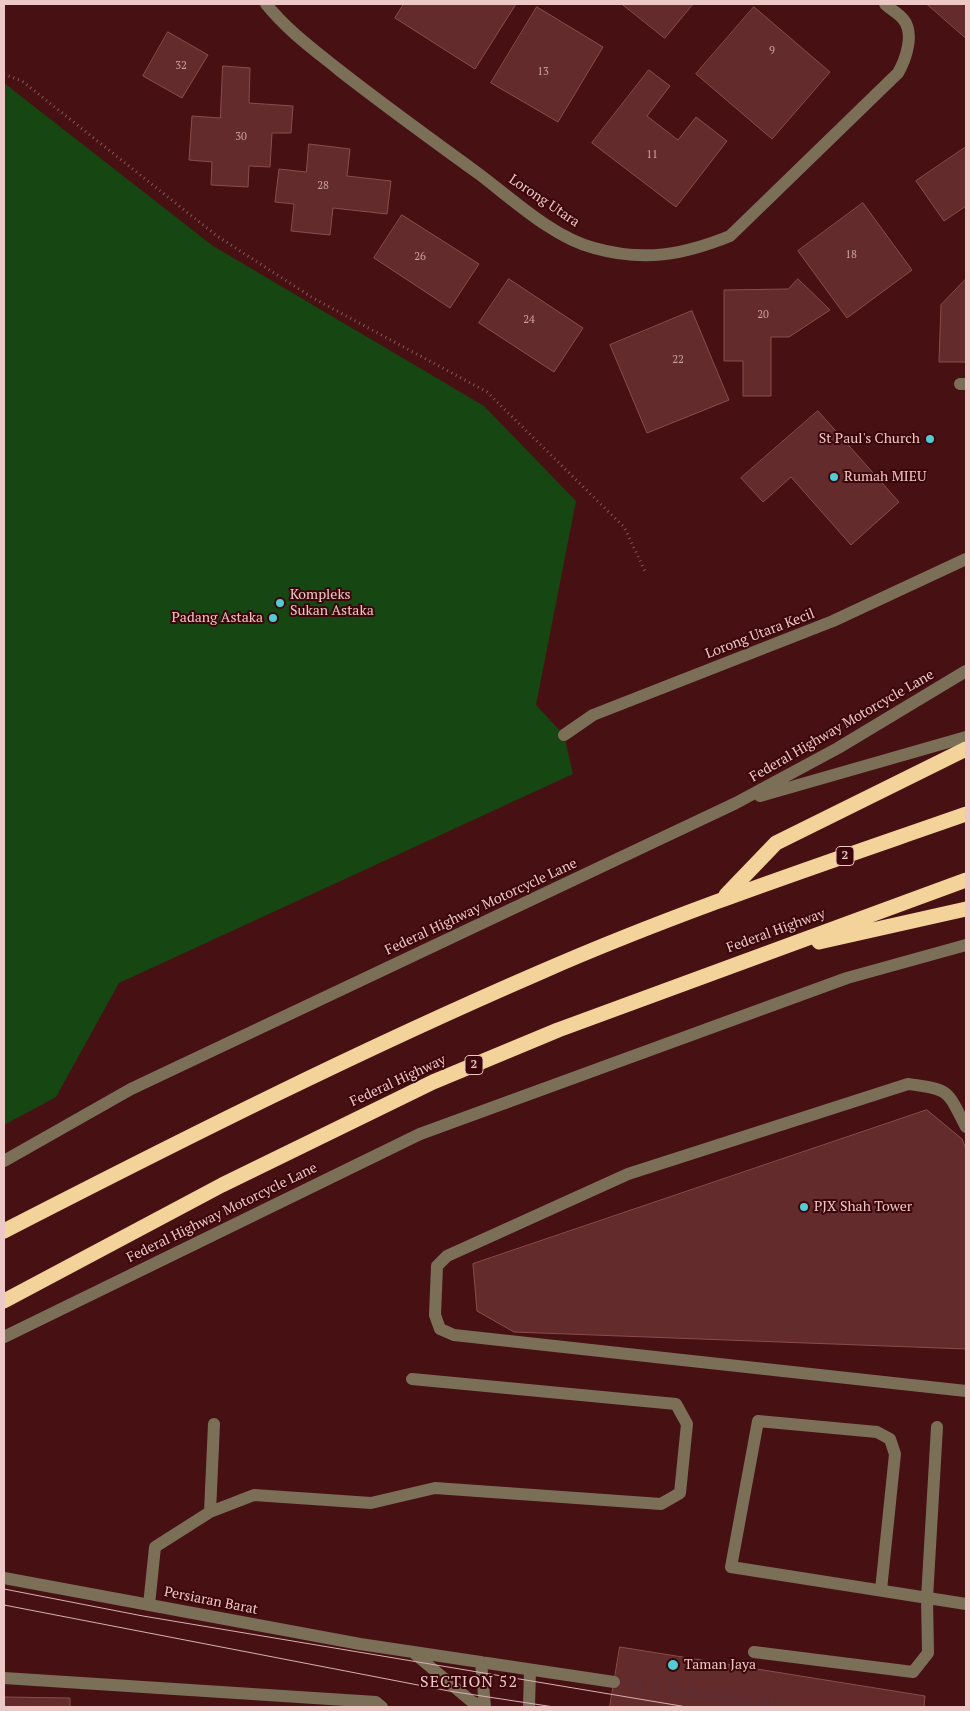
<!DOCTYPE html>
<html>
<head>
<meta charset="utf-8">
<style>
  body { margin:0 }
  #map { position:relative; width:970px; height:1711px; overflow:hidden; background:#471114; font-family:"PT Serif",serif }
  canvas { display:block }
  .frame { position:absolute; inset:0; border:5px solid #ecc8c6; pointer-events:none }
</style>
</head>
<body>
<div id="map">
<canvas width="970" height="1711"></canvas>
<div class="frame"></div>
</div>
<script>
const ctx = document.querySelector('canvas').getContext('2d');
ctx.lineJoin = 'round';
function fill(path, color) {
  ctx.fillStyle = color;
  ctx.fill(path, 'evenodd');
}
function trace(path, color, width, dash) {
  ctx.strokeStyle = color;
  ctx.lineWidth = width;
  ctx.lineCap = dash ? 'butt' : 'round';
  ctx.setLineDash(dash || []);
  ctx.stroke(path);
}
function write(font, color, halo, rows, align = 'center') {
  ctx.font = font + ' "PT Serif",serif';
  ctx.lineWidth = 4;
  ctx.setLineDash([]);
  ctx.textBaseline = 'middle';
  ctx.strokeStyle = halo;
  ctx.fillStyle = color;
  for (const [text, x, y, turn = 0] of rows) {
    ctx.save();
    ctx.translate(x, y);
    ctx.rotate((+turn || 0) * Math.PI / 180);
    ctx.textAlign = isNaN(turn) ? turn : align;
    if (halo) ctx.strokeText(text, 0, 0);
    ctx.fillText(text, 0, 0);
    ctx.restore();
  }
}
fill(new Path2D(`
  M4,83L213,246L484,406L576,501L536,705L564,735L573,774L119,983L56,1097L4,1125Z`), '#164611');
const building = new Path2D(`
  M404,4H516L475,69L395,18Z
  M622,4H693L665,38Z
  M927,4H966V38Z
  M537,7L603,47L558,122L491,83Z
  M754,7L830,72L772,139L696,74Z
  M168,32L208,55L182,98L143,76Z
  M223,66L250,68L249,103L293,106L291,133H272L270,167L249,166L248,187L211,185L212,162L189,160L192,116L220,118Z
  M649,70L670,86L647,116L678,140L696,117L727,141L676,207L592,143Z
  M309,144L350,149L347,176L391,181L387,214L333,208L330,235L291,231L294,204L275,202L279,169L306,172Z
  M966,147V206L944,221L916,181Z
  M863,203L912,270L847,318L798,251Z
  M402,215L479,264L450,308L374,258Z
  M509,279L583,328L554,372L479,323Z
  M798,279L830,310L789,337H771V396H743V361H724V290L788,289Z
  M966,279V362H939L941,305Z
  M692,311L729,400L647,433L610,345Z
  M818,411L899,502L851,545L791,477L763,502L741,478Z
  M927,1110L962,1139L966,1149V1349L514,1332L477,1311L473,1264Z
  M620,1647L925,1696L924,1707H610Z
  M4,1697L70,1698V1707H4Z`);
fill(building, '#632b2b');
trace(building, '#8a4d4c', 1);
trace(new Path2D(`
  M614,1682L786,1707`), '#602c2f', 12, [12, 6]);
trace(new Path2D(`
  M4,74L22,81L217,236L313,298L487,392L624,527L645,571`), '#875859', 3, [1, 4]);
trace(new Path2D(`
  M266,4C287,30 313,49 339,70C385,106 432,140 479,174C512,199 554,238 594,248C644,262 683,255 730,236L898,73C906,59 915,33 903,19C898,13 890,9 885,4
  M960,384H966
  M564,735L593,715L833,621L966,559
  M760,796L966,737
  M966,1127C946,1089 951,1090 908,1084L628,1174L447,1256L437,1266L435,1315L440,1329L454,1335L966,1391
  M4,1161L131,1089L736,803L838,748L966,671
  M4,1337L420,1134L847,978L966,945
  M210,1512L214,1424
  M4,1578L360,1644L614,1682
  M881,1590L895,1454L890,1439L877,1432L758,1421L731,1567L966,1604
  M149,1605L155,1547L210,1512L254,1495L371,1503L435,1488L661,1504L680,1493L687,1424L676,1404L412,1379
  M754,1652L913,1672L928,1653L927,1598L937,1427
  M415,1654L471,1701L483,1707
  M481,1662L485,1707
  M4,1678L376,1702L382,1707
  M529,1707L530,1670`), '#7b6f58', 12);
trace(new Path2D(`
  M726,895L776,843L966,749
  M819,942L966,909
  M4,1231C181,1140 358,1051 541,972C680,911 823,864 966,814
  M4,1301L222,1185L433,1082L558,1030L966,880`), '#f3d399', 15);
trace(new Path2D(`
  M4,1589L143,1616L687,1707
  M4,1605L449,1691L554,1707`), '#d8b2b1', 1);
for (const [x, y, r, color] of [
  [930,439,5,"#51ccd4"],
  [834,477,5,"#51ccd4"],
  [280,603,5,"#51ccd4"],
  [273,618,5,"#51ccd4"],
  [804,1207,5,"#51ccd4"],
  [673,1665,6,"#51ccd4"]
]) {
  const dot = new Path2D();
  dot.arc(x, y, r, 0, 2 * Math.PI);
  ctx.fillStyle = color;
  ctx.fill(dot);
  trace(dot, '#3b050a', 2);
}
write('11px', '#caa19f', null, [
  ["9",772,51],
  ["32",181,66],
  ["13",543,72],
  ["30",241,137],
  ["11",652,155],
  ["28",323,186],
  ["18",851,255],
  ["26",420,257],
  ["20",763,315],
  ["24",529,320],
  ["22",678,360]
]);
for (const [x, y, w] of [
  [845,856,18],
  [474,1065,18]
]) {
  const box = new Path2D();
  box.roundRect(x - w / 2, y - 9.5, w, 19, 4);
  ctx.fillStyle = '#3b050a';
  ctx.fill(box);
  trace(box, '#ecc8c6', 1);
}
write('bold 12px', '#ecc8c6', null, [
  ["2",845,856],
  ["2",474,1065]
]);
write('14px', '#ecc8c6', '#3b050a', [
  ["Lorong Utara",544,201,34],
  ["Lorong Utara Kecil",760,634,-21],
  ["Federal Highway Motorcycle Lane",842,726,-30],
  ["Federal Highway Motorcycle Lane",481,907,-25],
  ["Federal Highway",776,931,-20],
  ["Federal Highway",398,1081,-25],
  ["Federal Highway Motorcycle Lane",222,1213,-26],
  ["Persiaran Barat",211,1601,11]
]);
write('14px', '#ecc8c6', '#3b050a', [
  ["St Paul's Church",920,439,"right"],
  ["Rumah MIEU",844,477],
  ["Kompleks",290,595],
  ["Sukan Astaka",290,611],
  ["Padang Astaka",263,618,"right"],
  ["PJX Shah Tower",814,1207],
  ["Taman Jaya",684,1665]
], 'left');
ctx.letterSpacing = '1px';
write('16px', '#ecc8c6', '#3b050a', [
  ["SECTION 52",469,1682]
]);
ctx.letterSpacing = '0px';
</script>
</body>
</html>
